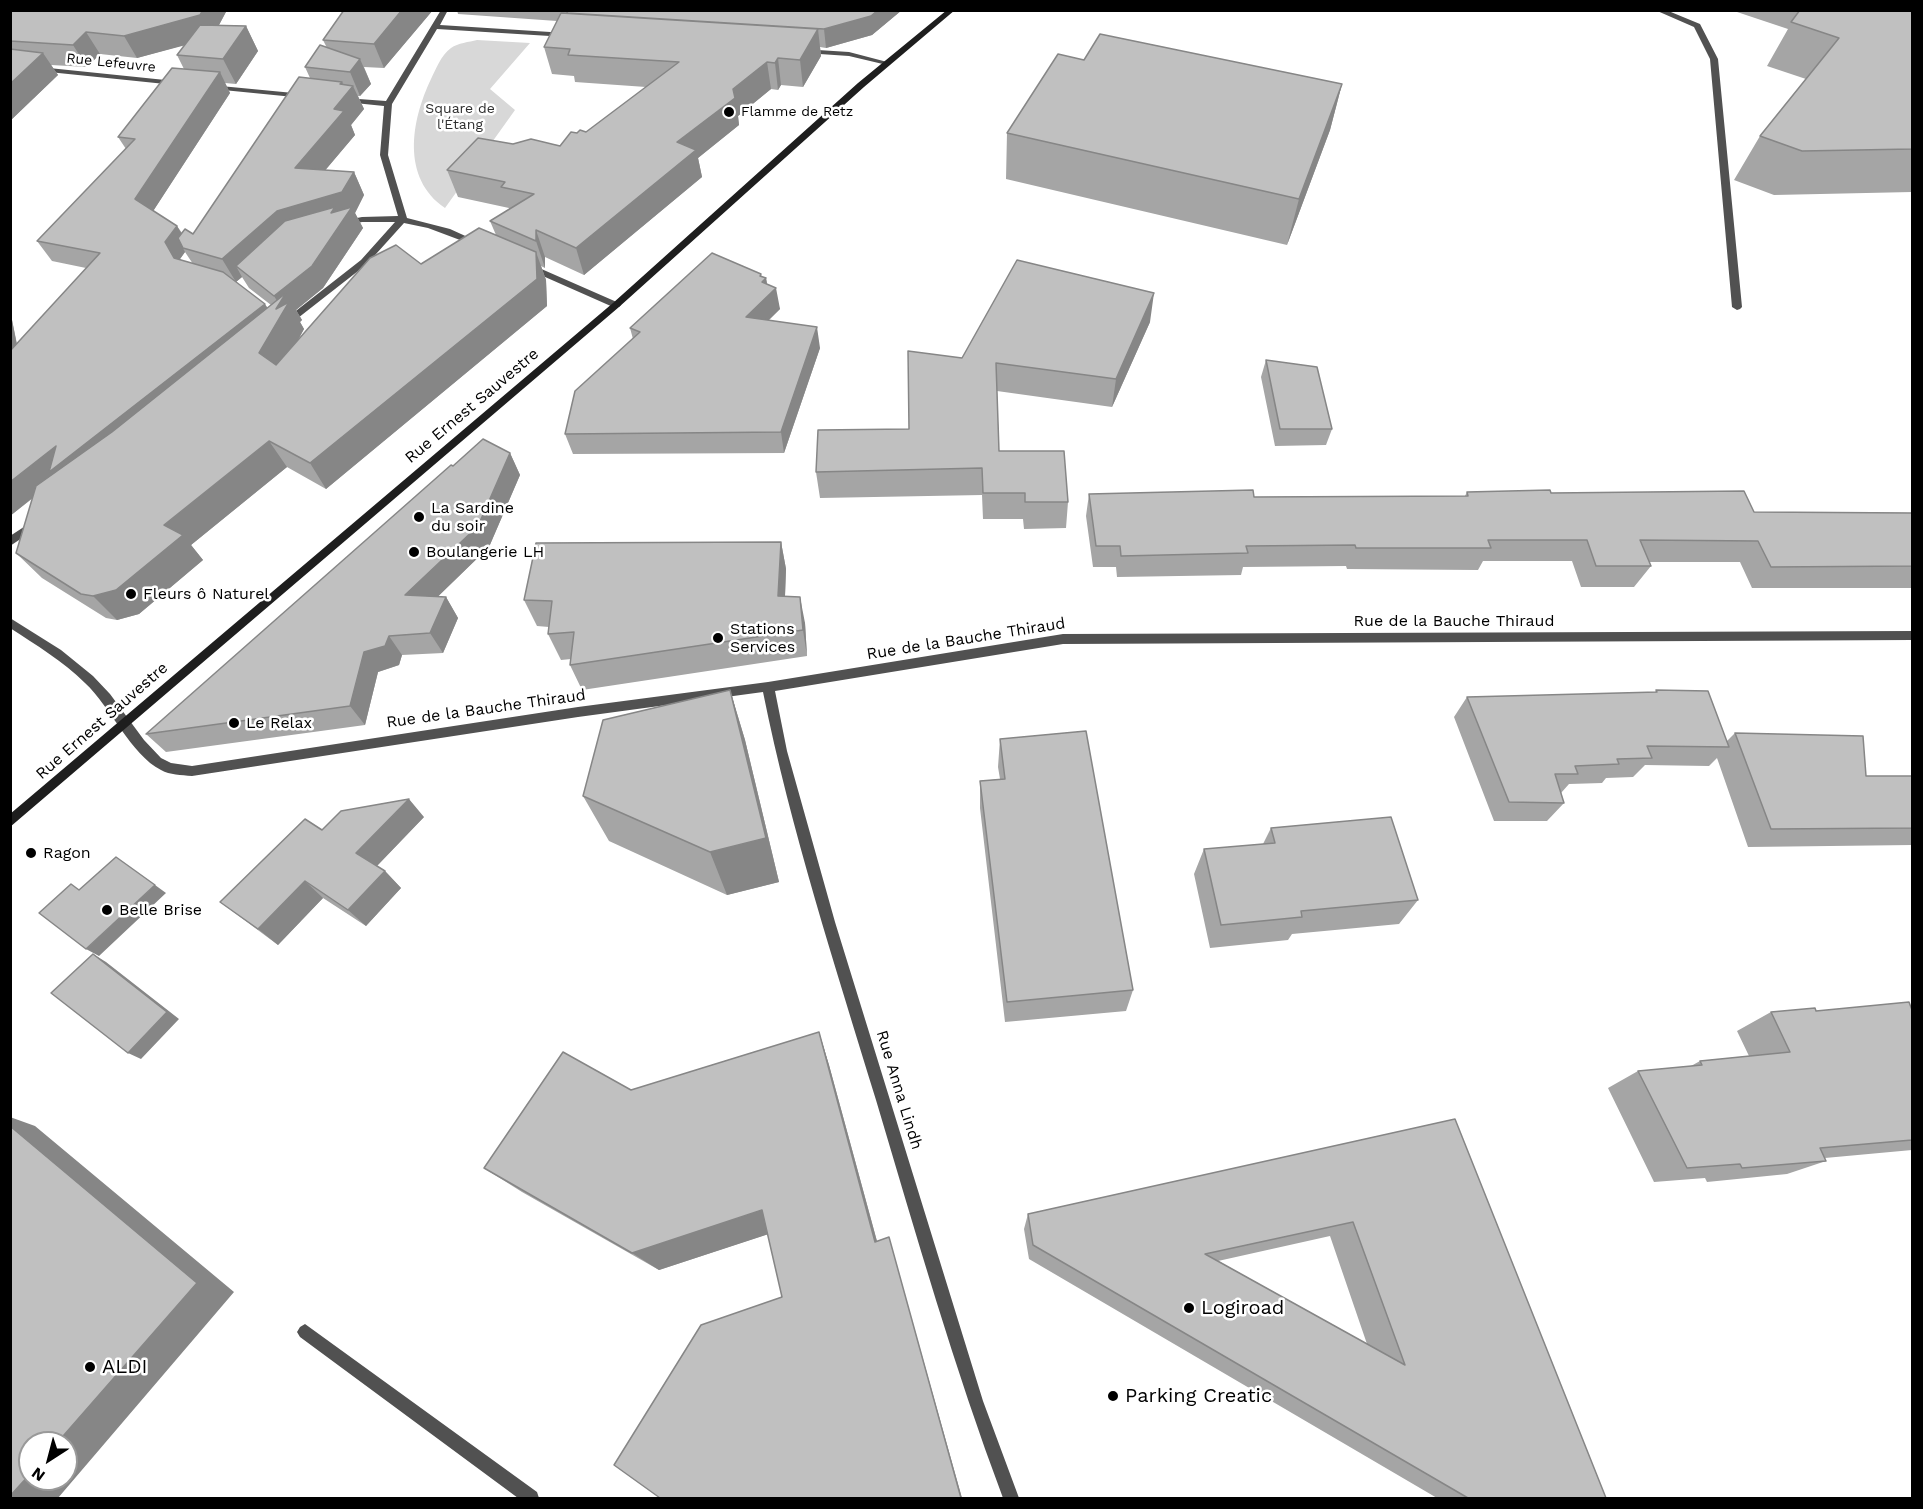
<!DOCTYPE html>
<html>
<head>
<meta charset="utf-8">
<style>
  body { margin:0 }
  #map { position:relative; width:1923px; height:1509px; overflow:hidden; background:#fff; font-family:"Work Sans",sans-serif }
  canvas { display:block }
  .frame { position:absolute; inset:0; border:12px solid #000; pointer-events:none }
  .north { position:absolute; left:18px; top:1431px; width:60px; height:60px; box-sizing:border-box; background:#fff; border:2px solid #999; border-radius:50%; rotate:216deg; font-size:16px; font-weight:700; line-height:24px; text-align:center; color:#000 }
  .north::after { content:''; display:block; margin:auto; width:21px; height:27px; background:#000; clip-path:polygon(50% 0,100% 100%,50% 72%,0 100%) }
</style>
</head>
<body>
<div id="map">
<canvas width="1923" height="1509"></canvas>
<div class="frame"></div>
<div class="north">N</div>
</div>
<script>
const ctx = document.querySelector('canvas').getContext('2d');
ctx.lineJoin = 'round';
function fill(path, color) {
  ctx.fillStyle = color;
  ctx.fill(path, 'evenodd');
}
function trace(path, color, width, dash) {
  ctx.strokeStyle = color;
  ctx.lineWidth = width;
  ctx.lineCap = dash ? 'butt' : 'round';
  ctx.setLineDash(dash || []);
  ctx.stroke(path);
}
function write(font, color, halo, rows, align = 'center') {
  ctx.font = font + ' "Work Sans",sans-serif';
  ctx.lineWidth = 5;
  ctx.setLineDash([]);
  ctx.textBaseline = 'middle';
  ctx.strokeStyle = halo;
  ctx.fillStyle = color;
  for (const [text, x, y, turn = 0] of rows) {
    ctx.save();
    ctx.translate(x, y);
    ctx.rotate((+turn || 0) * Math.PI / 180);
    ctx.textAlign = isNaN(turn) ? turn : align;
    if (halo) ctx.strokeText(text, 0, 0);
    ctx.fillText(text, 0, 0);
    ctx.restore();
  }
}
fill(new Path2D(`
  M477,40L530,43L490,89L515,110L445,208C401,178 411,121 431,79C436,69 441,55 451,48C458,43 469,42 477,40Z`), '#d8d8d8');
fill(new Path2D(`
  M1655,10H1666L1700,24L1718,59L1742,307L1740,309L1737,310L1732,307L1710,59L1694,27Z
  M305,1324L537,1492L539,1498H518L300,1337L297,1332L300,1327Z`), '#515151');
fill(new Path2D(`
  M441,10H448L440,25L566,33L570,35L566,37L437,29L392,104L388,155L407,218L450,229L483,244L482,246H476L428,228L404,223L367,264L289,325H283V321L361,260L395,222H362L345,226L341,223L342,221L362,217L398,216L380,155L384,106L345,102L341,100L345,98L386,101Z
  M802,49L849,52L891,63L887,65L849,56L805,53H802Z
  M10,64L175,81L179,83L175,85L10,68Z
  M210,85L304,94L308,96L304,98L213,89H210Z
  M530,264L619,303L621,305L619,307H613L527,269V265Z
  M33,521L37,522L38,525L37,528L10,546V536Z
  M10,618L61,650L93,676L110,694L144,740L161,758L171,763L192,766L578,707L768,682L1063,634L1912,631V640L1063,644L775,691L787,751L835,922L983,1401L1019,1498H1003C954,1368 916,1234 876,1100C835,965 791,831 763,692L578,717L192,776C181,775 170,775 161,770C131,755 110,706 85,683C63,661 36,645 10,628Z`), '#515151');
fill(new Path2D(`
  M947,10H955L864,87L619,307L10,827V814L613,303L858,83Z`), '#1e1e1e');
fill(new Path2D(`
  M10,10H227L219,25L246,26L258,51L236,84L225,83L230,93L153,211L177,226L182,233L193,234L310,78L305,67L327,48L323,40L344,10H433L384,68L364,67L371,84L360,96H358L364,109L351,125L355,135L325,170L354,172L364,195L355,213L363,228L323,288L296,310L302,320L300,322L304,329L298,340L421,264L496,235L490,221L509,210V208L458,197L447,170L513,144L560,146L577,133L586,132L646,87L575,82L574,76L552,74L544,47L557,21L458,14L457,10H902L872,35L826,48L820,47L821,56L803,87L781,85L778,90L771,89L738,116L739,125L698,158L702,177L584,275L545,257V268L541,266L546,280L547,306L326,489L287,467L191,545L203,560L139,614L117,620L106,618L42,578L16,553L33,498L10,516V310L17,344L86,268L52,261L37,241L126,149L118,137L184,69L177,55L184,45L137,58L100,54L87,67L51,65L58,75L10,121ZM185,252L193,264L179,260ZM242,277L249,288L271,305L268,308L236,282Z
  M1731,10H1912V192L1774,195L1734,180L1760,136L1806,79L1767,66L1788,29Z
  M1084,60L1342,84L1330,130L1287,245L1006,179L1007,133Z
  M762,277L766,278L767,284L780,309L769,320L820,348L784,453L573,454L565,434L633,339L630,328Z
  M1150,322L1112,407L997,391L999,451L1068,502L1066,528L1024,529L1023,519H983L982,495L820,498L816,472L909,429L962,358Z
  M1266,360L1332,429L1326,445L1275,446L1261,377Z
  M510,453L520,475L489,547L437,597H446L458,618L443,653L402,655L399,665L378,672L365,725L166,752L146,734L453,466Z
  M1467,492L1551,493L1754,512L1912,513V588H1752L1740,562H1649L1651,566L1634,587H1581L1572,561H1483L1478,570L1347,569L1346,566L1243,567L1241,575L1117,577L1116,567H1093L1086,516L1089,494L1254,497L1465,496Z
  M781,542L786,569L785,596L805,623L807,656L582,690L570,665L571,659L561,660L548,634L549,627L537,626L524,600Z
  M730,690L745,740L779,882L727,895L609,841L583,796Z
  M1656,690L1727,741L1735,733L1866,776H1912V845L1748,847L1717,758L1709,766L1645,765L1633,777L1606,778L1602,783L1569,784L1561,793L1564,803L1547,821H1494L1454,717L1467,697L1655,693Z
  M1000,739L1133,990L1126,1011L1005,1022L980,808V781L1000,779L998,767Z
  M424,817L377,866L385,871L401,888L366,926L323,898L278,945L220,902L322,830Z
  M1271,828L1418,900L1399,924L1292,934L1288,940L1210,948L1194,874L1204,849L1263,844Z
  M1912,1010V1150L1825,1158L1826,1161L1787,1174L1707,1182L1705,1178L1654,1182L1608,1088L1638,1071L1691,1066L1700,1061L1749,1056L1737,1031L1771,1012Z
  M819,1032L829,1065L877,1241L894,1256L782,1297L768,1234L659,1270L522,1192L484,1168L631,1090Z
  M1455,1119L1606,1498H1437L1029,1259L1024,1229L1028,1214ZM1330,1236L1367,1344L1218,1261Z`), '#a5a5a5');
fill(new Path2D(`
  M203,10H227L212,38L137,58L124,36Z
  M402,10H433L384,68L374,44Z
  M878,10H902L872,35L826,48L824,29Z
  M246,26L258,51L236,84L223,59Z
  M818,29L821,56L803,87L800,60Z
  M86,32L100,54L87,67L73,45Z
  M43,53L58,75L10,121V84Z
  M778,58L781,85L778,90L775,63Z
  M360,59L371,84L360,96L350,72Z
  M767,62L771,89L738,116L739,125L698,158L702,177L584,275L576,248L677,142L733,89Z
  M220,72L230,93L148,219L135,199Z
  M342,82L347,93L353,86L364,109L351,125L355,135L307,192L295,168L334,109L340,84Z
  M1342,84L1330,130L1287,245L1299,199Z
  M354,172L364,195L355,213L363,228L323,288L296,310L302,320L300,322L304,329L276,380L56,479L10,516V482L56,446L265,304L277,323L276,309L279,304L274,296L236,266L242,277L236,282L222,259L277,211Z
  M177,226L189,246L183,248L185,252L178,262L174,258L165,242Z
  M536,230L545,257V268L536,241Z
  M536,252L546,280L547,306L326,489L310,463Z
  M761,274L763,282L766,278L769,295L776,288L780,309L750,338L746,317L760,276Z
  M1154,293L1150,322L1112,407L1116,379Z
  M10,310L22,371L10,358Z
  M817,327L820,348L784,453L781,432Z
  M269,441L287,467L191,545L203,560L139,614L117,620L93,596L164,525Z
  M510,453L520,475L489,547L418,616L405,595Z
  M781,542L786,569L784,622L778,596Z
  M446,597L458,618L443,653L430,633Z
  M800,597L805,623L807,656L803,630Z
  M389,636L402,655L399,665L378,672L365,725L350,706L364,652Z
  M730,690L745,740L779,882L727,895L710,852Z
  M409,799L424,817L373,870L356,853Z
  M385,871L401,888L366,926L348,910Z
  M305,881L323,898L278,945L258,929Z
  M155,885L166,893L99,956L86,949Z
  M93,954L106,962L179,1019L141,1059L128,1053Z
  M819,1032L829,1065L882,1260L875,1242Z
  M10,1117L35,1126L234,1292L58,1498H10V1496L30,1474V1479H66V1443H57L10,1126Z
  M762,1210L778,1231L659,1270L632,1253Z
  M889,1237L894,1256L962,1498H961Z
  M490,1497L492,1498H466Z`), '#868686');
const building = new Path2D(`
  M10,10H203L200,15L124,36L86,32L73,45L10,41Z
  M344,10H402L374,44L323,40Z
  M568,10H878L871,16L824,29L567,13Z
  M1800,10H1912V149L1802,151L1760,136L1839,38L1791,22Z
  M561,13L818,29L800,60L778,58L775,63L767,62L733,89L735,98L677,142L696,150L576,248L536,230V241L490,221L534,194L501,187L505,182L447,170L478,138L513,144L531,139L560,146L571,132L577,133L580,130L586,132L679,62L568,55L570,49L544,47Z
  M200,25L246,26L223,59L177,55Z
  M1100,34L1342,84L1299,199L1007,133L1058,54L1084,60Z
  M320,45L360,59L350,72L305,67Z
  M10,49L43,53L10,84Z
  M172,68L220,72L135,199L177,226L165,242L174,258L223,272L265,304L49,472L56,446L10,482V351L100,253L37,241L135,139L118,137Z
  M299,77L342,82L340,84L353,86L334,109L344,111L295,168L354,172L342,192L277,211L222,259L183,248L178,238L185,229L193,234Z
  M335,207L331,213L352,207L312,266L274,296L236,266L285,221Z
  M479,228L536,252L537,279L310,463L269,441L164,525L183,535L116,590L93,596L81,594L16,553L36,486L112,432L286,293L276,309L289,302L259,353L276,365L370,258L396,245L421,264Z
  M712,253L761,274L760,276L766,278L762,282L776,288L746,317L817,327L781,432L565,434L575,391L640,332L630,328Z
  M1017,260L1154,293L1116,379L996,363L999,451H1064L1068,502H1025V493H983L982,468L816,472L818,430L909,429L908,351L962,358Z
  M1266,360L1317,367L1332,429H1280Z
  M483,439L510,453L478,526L405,595L446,597L430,633L389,636L385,646L364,652L350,706L146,734L451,465L453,466Z
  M1253,490L1254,497L1468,496L1467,492L1550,490L1551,493L1744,491L1754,512L1912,513V566L1771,567L1758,541L1640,540L1651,566H1596L1587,540H1488L1491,548H1356L1355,545L1246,546L1248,553L1121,556L1120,546H1096L1089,494Z
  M781,542L778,596L800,597L803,630L570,665L574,632L548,634L552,601L524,600L536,543Z
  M730,690L766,838L710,852L583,796L603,720Z
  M1656,690L1708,691L1729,747L1647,746L1652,758L1617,759L1619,764L1575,766L1578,774H1555L1564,803L1509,802L1467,697L1657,692Z
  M1086,731L1133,990L1007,1002L980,781L1005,779L1000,739Z
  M1735,733L1863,736L1866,776H1912V828L1771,829Z
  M409,799L356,853L385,871L348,910L305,881L258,929L220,902L305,819L322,830L341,811Z
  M1391,817L1418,900L1301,911L1302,917L1221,925L1204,849L1275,843L1271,828Z
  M116,857L155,885L86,949L39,913L71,884L79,890Z
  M93,954L167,1012L128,1053L51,993Z
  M1909,1002L1912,1010V1140L1820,1148L1826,1161L1742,1168L1740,1164L1687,1168L1638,1071L1702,1065L1700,1061L1790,1052L1771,1012L1815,1008L1816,1011Z
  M819,1032L875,1242L889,1237L961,1498H660L614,1465L701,1325L782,1297L762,1210L632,1253L484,1168L563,1052L631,1090Z
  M1455,1119L1606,1498H1468L1033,1245L1028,1214ZM1353,1222L1405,1365L1205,1254Z
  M10,1126L197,1283L57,1443H30V1474L10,1496Z`);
fill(building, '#c0c0c0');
trace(building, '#868686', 1.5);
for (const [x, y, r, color] of [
  [729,112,6,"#000"],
  [419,517,6,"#000"],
  [414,552,6,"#000"],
  [131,594,6,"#000"],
  [718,638,6,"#000"],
  [234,723,6,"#000"],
  [31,853,6,"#000"],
  [107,910,6,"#000"],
  [1189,1308,6,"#000"],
  [90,1367,6,"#000"],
  [1113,1396,6,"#000"]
]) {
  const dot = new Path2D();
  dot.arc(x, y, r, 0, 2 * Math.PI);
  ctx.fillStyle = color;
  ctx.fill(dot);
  trace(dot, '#fff', 2);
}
write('14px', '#000', '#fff', [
  ["Rue Lefeuvre",111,63,6]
]);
write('14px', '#2f2f2f', '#fff', [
  ["Square de",460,109],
  ["l'Étang",460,125]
]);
write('14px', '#000', '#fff', [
  ["Flamme de Retz",741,112]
], 'left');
write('16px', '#000', '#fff', [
  ["Rue Ernest Sauvestre",472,406,-40],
  ["Rue de la Bauche Thiraud",1454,621],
  ["Rue de la Bauche Thiraud",966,639,-9],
  ["Rue de la Bauche Thiraud",486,709,-8],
  ["Rue Ernest Sauvestre",102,721,-41],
  ["Rue Anna Lindh",899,1090,73]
]);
write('16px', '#000', '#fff', [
  ["La Sardine",431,508],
  ["du soir",431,526],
  ["Boulangerie LH",426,552],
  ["Fleurs ô Naturel",143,594],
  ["Stations",730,629],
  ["Services",730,647],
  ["Le Relax",246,723],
  ["Ragon",43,853],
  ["Belle Brise",119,910]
], 'left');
write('20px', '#000', '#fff', [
  ["Logiroad",1201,1308],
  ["ALDI",102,1367],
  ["Parking Creatic",1125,1396]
], 'left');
</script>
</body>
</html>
